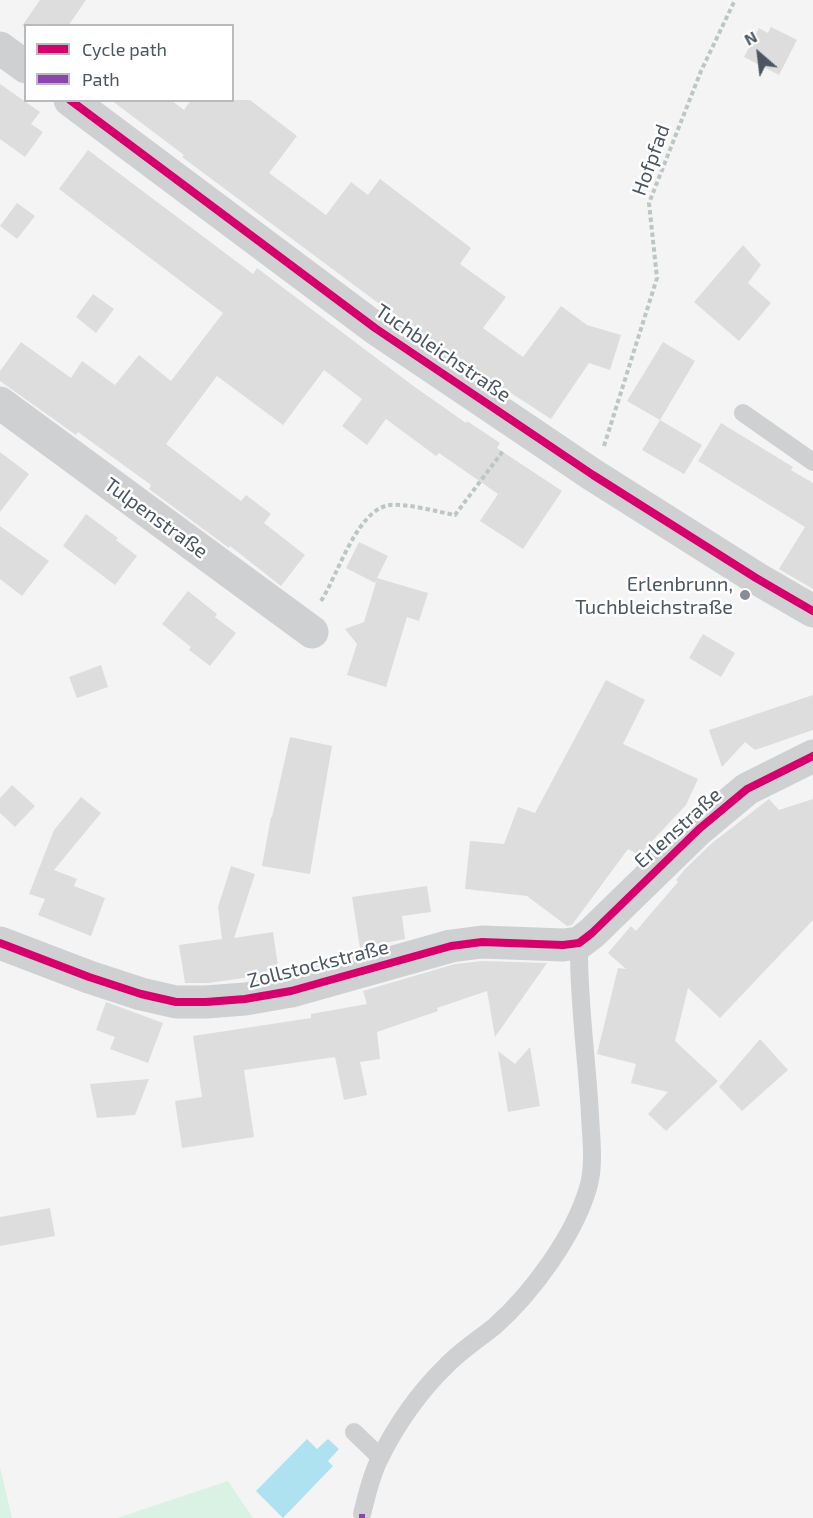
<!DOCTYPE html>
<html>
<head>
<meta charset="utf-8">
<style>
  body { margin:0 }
  #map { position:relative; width:813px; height:1518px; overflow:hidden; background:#f4f4f4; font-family:"Exo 2",sans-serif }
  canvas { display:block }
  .legend { position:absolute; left:24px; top:24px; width:210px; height:78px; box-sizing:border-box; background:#fff; border:2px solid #b7bbc0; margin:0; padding:8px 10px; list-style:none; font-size:18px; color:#4a5661 }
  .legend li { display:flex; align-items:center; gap:12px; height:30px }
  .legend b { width:30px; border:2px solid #b7bbc0 }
  .north { position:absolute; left:729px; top:24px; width:60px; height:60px; -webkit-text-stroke:4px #fff; paint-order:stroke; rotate:332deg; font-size:16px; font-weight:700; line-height:24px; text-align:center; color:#4a5661 }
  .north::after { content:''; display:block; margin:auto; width:21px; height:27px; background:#4a5661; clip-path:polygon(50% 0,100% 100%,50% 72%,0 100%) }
</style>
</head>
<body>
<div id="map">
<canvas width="813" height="1518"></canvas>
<ul class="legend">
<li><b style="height:8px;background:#d6006c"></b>Cycle path</li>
<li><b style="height:8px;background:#8e44ad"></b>Path</li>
</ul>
<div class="north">N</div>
</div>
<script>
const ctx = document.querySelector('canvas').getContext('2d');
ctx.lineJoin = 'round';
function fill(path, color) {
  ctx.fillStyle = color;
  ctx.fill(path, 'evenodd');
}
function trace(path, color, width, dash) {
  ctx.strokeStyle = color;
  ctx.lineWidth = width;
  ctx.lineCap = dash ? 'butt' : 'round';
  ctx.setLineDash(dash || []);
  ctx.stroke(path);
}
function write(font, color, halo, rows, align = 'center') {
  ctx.font = font + ' "Exo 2",sans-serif';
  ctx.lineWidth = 5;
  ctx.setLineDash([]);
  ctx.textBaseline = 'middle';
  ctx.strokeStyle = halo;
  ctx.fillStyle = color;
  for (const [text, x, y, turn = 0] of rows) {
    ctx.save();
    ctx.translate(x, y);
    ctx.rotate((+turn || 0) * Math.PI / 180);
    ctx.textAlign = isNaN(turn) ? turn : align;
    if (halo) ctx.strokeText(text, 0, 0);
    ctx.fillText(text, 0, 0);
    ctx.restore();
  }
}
fill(new Path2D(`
  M0,1467L12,1518H0Z
  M228,1481L253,1518H117Z`), '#d9f2e3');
fill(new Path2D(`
  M307,1439L317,1449L328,1439L339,1449L328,1461L333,1466L283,1518L256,1491Z`), '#aee2f0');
fill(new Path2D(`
  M40,0H86L68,26H22Z
  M771,27L797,40L779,75L744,57L759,28L768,33Z
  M0,84L40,112L31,124L43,132L25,157L0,139Z
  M111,100H171L184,110L191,100H250L297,136L269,173L326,215L351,182L368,195L380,179L471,248L460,264L506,297L483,328L523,357L561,306L587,325L621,335L610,370L589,363L551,419L497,384L495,386L444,352L182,157L184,155Z
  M88,150L253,274L257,268L412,385L466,423L467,421L500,443L497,448L562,491L523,549L480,521L498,494L439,453L436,456L386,419L367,445L342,426L362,399L324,370L283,425L217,376L166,444L241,501L246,495L271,514L264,523L305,555L281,586L230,546L229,548L149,489L151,485L78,432L76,435L0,381V371L21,342L71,378L82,361L115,385L139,355L171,381L223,313L59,189Z
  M17,203L35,216L17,239L0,226Z
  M743,245L761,265L748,283L771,303L739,341L694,302Z
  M93,294L114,309L96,333L76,317Z
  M663,342L695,361L660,420L627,401Z
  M660,420L702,445L684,474L642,450Z
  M721,423L793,467L791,470L813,483V589L779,569L805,527L698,461Z
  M0,452L29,474L0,512Z
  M86,514L118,538L116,540L137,556L115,585L63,546Z
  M0,526L49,561L22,596L0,579Z
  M359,542L388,556L377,578L428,593L419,621L407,617L386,687L347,675L357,644L345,629L364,622L377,579L375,583L346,568Z
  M188,591L217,614L215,617L236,633L210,666L189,650L191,647L162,624Z
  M703,634L735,653L721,677L689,658Z
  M101,665L108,687L77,698L69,677Z
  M606,680L645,700L623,744L698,779L686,805L639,855L628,849L572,925L567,926L527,896L465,889L470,841L504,844L518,807L535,813Z
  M813,695V730L755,750L745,742L722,767L709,730Z
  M290,737L332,746L310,874L262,866L271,817H272Z
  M12,785L35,806L15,827L0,813V798Z
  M81,797L101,813L54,870L77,879L74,886L105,898L91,936L38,915L45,899L29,894L54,830Z
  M769,799L779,810L813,799V920L720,1018L688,988L675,1041L718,1081L666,1131L648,1114L668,1092L631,1083L636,1064L597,1054L618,968L626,969L608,953L631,926L636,931L678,882L676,880L685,869L712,843Z
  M231,866L255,874L234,938L273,932L279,973L208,983H185L179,945L222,939L218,907Z
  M427,886L431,912L402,916L405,939L360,948L352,897Z
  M483,961L547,963L495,1037L487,991L437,1008L438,1011L377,1032L380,1059L360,1062L367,1095L344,1100L335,1057L244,1070L254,1137L182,1148L175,1101L202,1097L193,1036L311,1018V1014L367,1004L363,991L455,964Z
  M106,1002L163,1023L148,1063L110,1049L115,1037L96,1030Z
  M760,1039L788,1070L742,1111L719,1087Z
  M530,1047L540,1106L508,1112L498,1051L515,1064Z
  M149,1079L135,1115L97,1118L90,1084Z
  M50,1208L55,1236L0,1246V1217Z`), '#ddddde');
trace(new Path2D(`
  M604,446L657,278L649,203L701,71L735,0
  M321,601C338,575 357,509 390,505C405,503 439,512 455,515L503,451`), '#bcc7c4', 4, [4.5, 3]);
trace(new Path2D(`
  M743,413L813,462
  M354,1432L380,1457
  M362,1514C367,1495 371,1475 380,1458C396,1425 420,1391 446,1366C460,1351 479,1339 495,1326C532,1293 574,1236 588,1188C595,1165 591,1139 590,1115C587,1058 578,1001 579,943`), '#ced0d2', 18);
trace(new Path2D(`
  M0,48L26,67
  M70,100L375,328L593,475L756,578L813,611
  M0,403L312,632
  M0,943L89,977L141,994L176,1002H206L245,999L291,991L451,946L482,942L563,945L579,943L592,933L699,829L747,789L813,756`), '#ced0d2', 33);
trace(new Path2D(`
  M362,1518V1514`), '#8e44ad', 6, [12, 6]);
trace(new Path2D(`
  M70,100L375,328L593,475L756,578L813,611
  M0,943L89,977L141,994L176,1002H206L245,999L291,991L451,946L482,942L563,945L579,943L592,933L699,829L747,789L813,756`), '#d6006c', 8);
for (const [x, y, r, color] of [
  [745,595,6,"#868d94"]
]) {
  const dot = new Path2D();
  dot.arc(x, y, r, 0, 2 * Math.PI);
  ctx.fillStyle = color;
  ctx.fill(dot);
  trace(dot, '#fff', 2);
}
write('20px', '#4a5661', '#fff', [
  ["Hofpfad",651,160,-70],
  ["Tuchbleichstraße",443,353,34],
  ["Tulpenstraße",156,518,36],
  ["Erlenstraße",678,828,-42],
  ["Zollstockstraße",318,964,-14]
]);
write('20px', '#4a5661', '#fff', [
  ["Erlenbrunn,",733,584],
  ["Tuchbleichstraße",733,607]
], 'right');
</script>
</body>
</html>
